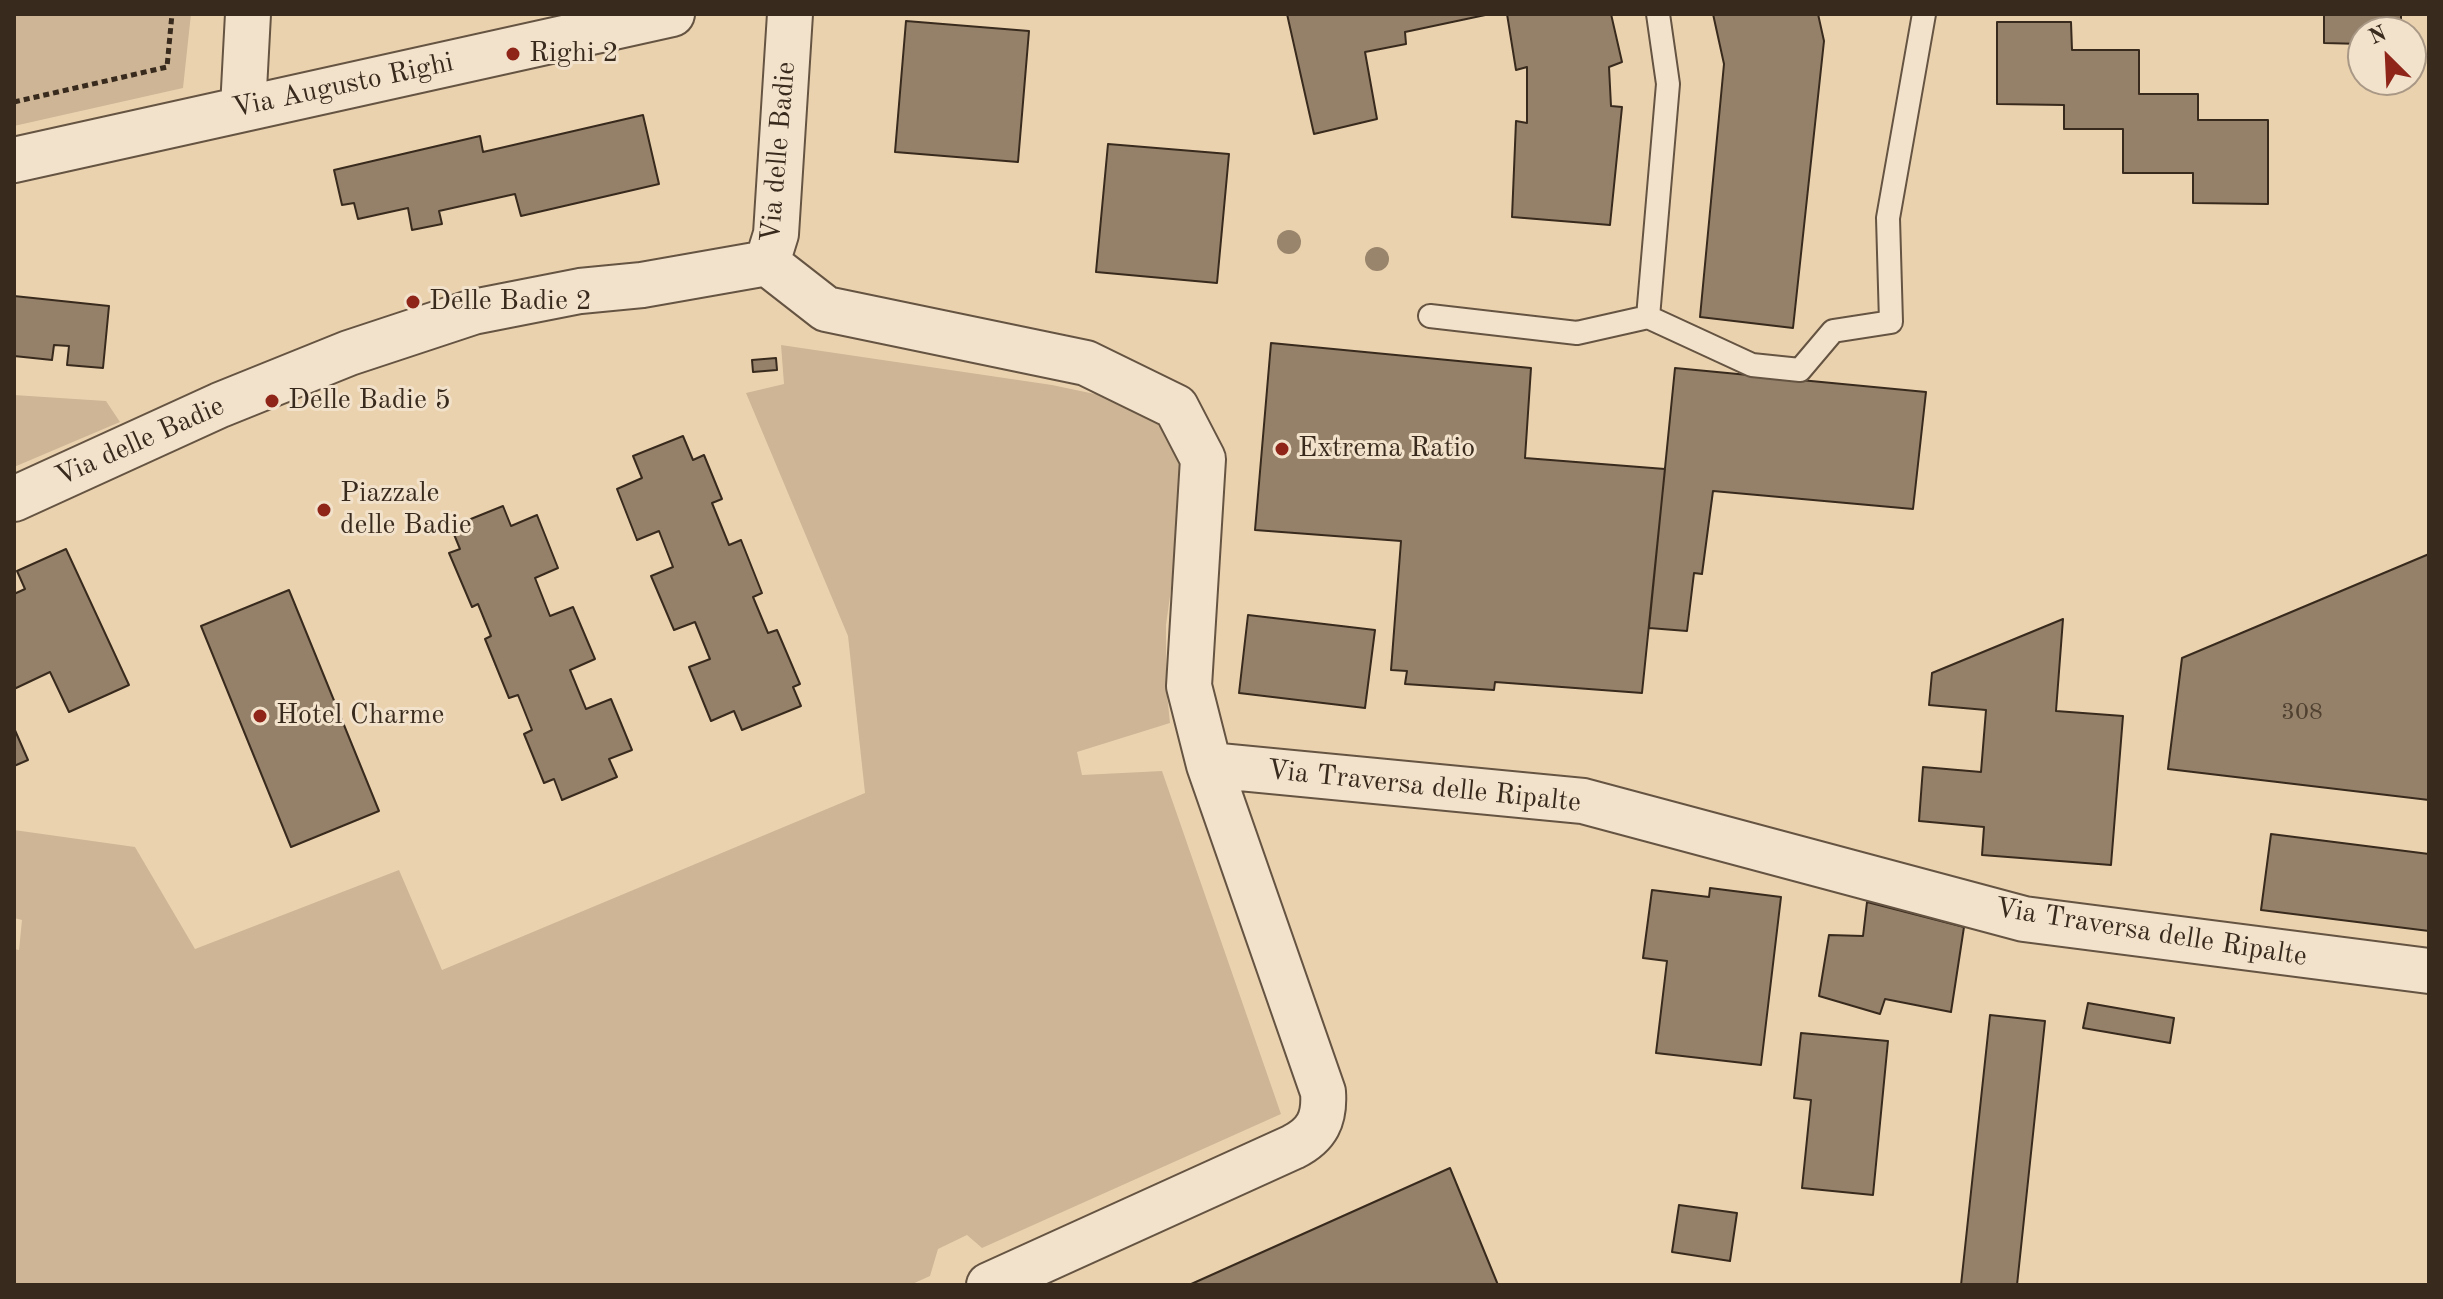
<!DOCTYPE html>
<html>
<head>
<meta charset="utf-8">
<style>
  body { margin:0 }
  #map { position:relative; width:2443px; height:1299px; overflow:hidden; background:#ebd2af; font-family:"Old Standard TT",serif }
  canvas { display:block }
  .frame { position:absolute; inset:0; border:16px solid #382a1d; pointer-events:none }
  .north { position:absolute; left:2347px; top:16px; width:80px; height:80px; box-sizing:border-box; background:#f2e2cb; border:2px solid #a89885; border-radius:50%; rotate:336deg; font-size:22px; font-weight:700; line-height:32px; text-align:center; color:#382a1d }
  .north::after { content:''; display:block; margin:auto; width:28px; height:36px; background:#8f2418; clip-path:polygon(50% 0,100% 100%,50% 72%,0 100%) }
</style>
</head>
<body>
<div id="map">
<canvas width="2443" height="1299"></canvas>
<div class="frame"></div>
<div class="north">N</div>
</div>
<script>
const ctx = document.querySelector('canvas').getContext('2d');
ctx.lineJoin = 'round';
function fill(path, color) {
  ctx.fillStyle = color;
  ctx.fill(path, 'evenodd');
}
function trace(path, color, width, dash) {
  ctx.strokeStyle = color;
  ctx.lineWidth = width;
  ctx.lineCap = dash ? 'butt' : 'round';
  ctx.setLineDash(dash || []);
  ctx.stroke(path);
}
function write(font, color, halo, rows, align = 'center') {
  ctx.font = font + ' "Old Standard TT",serif';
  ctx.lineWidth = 6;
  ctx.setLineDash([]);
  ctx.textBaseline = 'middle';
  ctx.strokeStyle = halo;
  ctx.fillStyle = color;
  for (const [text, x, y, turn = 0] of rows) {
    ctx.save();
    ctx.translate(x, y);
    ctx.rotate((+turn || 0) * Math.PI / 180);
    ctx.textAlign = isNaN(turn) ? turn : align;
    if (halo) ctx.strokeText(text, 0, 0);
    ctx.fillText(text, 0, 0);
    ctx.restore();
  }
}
fill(new Path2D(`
  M14,14H191L183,88L14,126Z
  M781,345L1052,385L1109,397L1163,419L1181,449L1180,524L1166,625V684L1170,723L1077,752L1082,775L1162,771L1281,1114L982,1248L967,1235L938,1249L930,1276L910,1285H14V949L19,950L22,920L14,918V830L135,847L195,949L399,870L442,970L865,793L848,636L746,393L784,384Z
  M14,395L106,401L120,422L14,467Z`), '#cdb596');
const building = new Path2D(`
  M1287,14H1490L1405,32L1406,44L1365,52L1377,119L1314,134Z
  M1507,14H1611L1622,62L1609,67L1611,106L1622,107L1610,225L1512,217L1516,121L1527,123V67L1516,70Z
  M1713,14H1818L1824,41L1793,328L1700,317L1724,64Z
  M2324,14H2401V32H2363V44L2324,43Z
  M906,21L1029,31L1018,162L895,152Z
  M1997,22H2071L2072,50H2139V94H2198V120H2268V204L2193,203V173H2123V129H2064V105L1997,104Z
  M643,115L659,184L521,216L515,194L439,211L442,224L412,230L408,208L358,219L354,203L342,205L334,170L480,136L483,152Z
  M1108,144L1229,154L1217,283L1096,272Z
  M14,296L109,306L103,368L67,365L69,346L54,345L52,360L14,356Z
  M1271,343L1531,368L1525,458L1665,469L1642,693L1495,682L1494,690L1405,684L1407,671L1391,670L1401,541L1255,530Z
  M776,358L777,370L753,372L752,360Z
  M1675,368L1926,392L1913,509L1713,491L1702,574L1694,573L1687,631L1649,628Z
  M683,436L693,460L704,455L722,499L712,503L729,545L741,540L762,593L753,597L768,633L777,630L800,684L793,687L801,706L742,730L734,711L711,721L689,667L710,659L695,622L674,630L651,576L673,567L659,531L637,540L617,489L642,478L633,456Z
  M503,506L511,526L537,515L558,568L535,578L550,616L573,607L595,659L570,670L586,709L611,699L632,750L609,759L617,777L562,800L554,779L544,783L524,734L532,730L518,695L509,698L485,639L491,636L478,604L472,607L449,553L460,549L451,527Z
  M66,549L129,685L69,712L50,672L14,689V594L25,589L17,571Z
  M2429,554V800L2168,769L2182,658Z
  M289,590L379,811L291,847L201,626Z
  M1248,615L1375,630L1365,708L1239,693Z
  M2063,619L2056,711L2123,716L2111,865L1982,855L1984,827L1919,821L1923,767L1981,772L1986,710L1929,705L1932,673Z
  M14,728L28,760L14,766Z
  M2271,834L2429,854V931L2261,910Z
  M1710,888L1781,897L1761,1065L1656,1053L1667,961L1643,958L1652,890L1709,897Z
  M1867,902L1964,927L1951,1012L1885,999L1880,1014L1819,996L1829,935L1863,936Z
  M2088,1003L2174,1018L2170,1043L2083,1028Z
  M1990,1015L2045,1021L2017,1285H1961Z
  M1801,1033L1888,1041L1873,1195L1802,1188L1811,1100L1794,1098Z
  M1450,1168L1498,1285H1189Z
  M1679,1205L1737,1213L1730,1261L1672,1252Z`);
fill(building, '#958169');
trace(building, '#382a1d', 2);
const lane = new Path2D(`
  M1430,316L1577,333L1648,317L1668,84L1658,14
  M1648,317L1752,365L1800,370L1833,331L1891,322L1888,218L1924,14`);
const street = new Path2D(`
  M243,108L248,14
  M14,160L672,14
  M767,263L826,309L1086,363L1176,407L1203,459L1189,686L1209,765L1583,801L2024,919L2429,971
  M767,263L776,234L790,14
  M14,499L220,405L349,353L473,312L580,291L642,285L767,263
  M989,1285L1293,1147C1317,1135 1325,1119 1323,1092L1209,765`);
trace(lane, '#655442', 26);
trace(street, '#655442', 48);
trace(new Path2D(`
  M14,102L167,67L172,14`), '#382a1d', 5, [6, 4]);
trace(lane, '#f2e2cb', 22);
trace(street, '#f2e2cb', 44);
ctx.fillStyle = '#99856c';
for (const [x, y] of [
  [1289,242],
  [1377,259]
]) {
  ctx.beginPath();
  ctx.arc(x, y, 12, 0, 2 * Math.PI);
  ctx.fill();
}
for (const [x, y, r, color] of [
  [513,54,8,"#8f2418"],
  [413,302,8,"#8f2418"],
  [272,401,8,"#8f2418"],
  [1282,449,8,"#8f2418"],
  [324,510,8,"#8f2418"],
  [260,716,8,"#8f2418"]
]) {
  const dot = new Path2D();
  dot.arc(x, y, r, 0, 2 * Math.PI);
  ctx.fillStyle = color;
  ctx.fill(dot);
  trace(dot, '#f2e2cb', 3);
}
write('24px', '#4f4030', null, [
  ["308",2302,713]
]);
write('28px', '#382a1d', '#f2e2cb', [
  ["Righi 2",529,54],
  ["Delle Badie 2",429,302],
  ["Delle Badie 5",288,401],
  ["Extrema Ratio",1298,449],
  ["Piazzale",340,494],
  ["delle Badie",340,526],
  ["Hotel Charme",276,716]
], 'left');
write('28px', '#382a1d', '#f2e2cb', [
  ["Via Augusto Righi",343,86,-12],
  ["Via delle Badie",779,152,-85],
  ["Via delle Badie",140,442,-24],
  ["Via Traversa delle Ripalte",1424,787,6],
  ["Via Traversa delle Ripalte",2151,933,9]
]);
</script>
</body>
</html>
